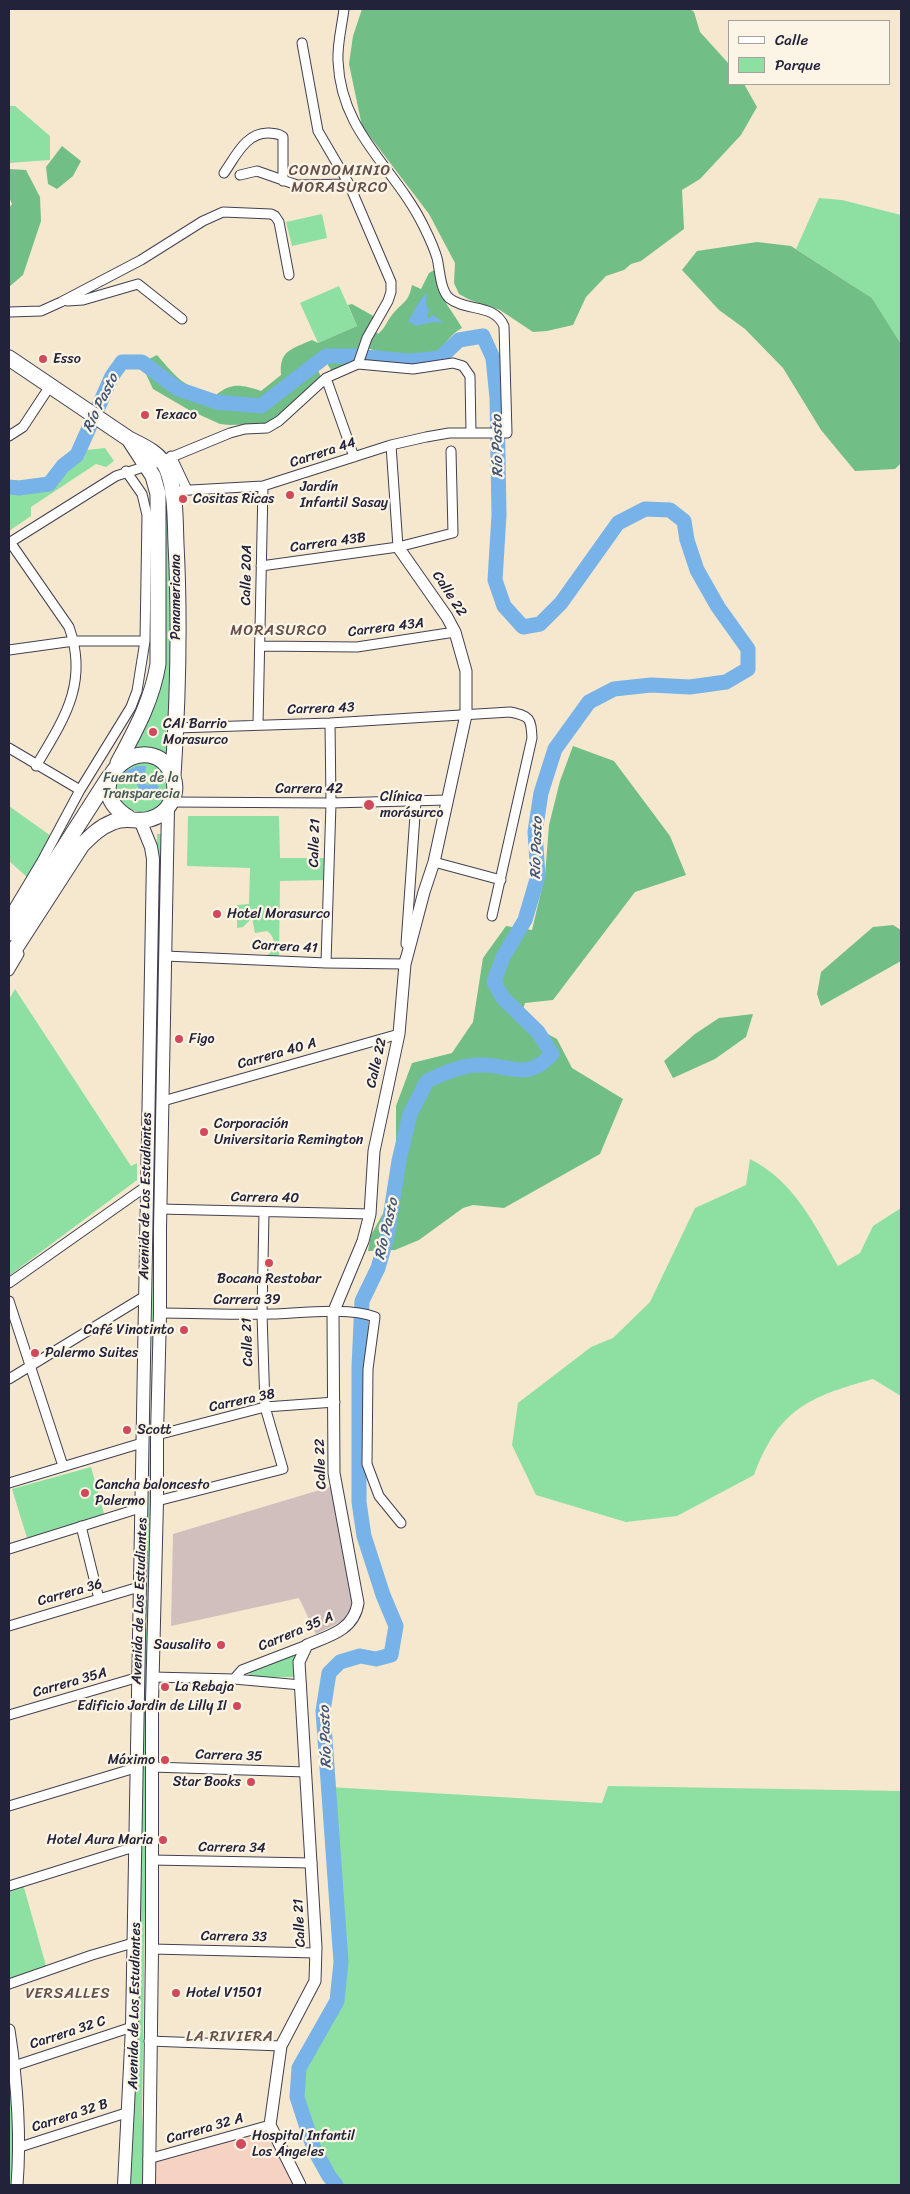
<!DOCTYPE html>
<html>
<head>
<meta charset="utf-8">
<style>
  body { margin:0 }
  #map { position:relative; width:910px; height:2194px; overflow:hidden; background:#f5e8ce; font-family:Sriracha,sans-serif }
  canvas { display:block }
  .frame { position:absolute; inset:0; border:10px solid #22223b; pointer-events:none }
  .legend { position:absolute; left:728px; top:20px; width:162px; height:65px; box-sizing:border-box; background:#fcf5e5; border:1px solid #a5a1a1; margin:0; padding:6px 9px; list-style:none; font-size:15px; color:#22223b }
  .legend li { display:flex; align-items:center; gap:10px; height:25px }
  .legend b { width:25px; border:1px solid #a5a1a1 }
</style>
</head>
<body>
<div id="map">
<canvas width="910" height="2194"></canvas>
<div class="frame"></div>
<ul class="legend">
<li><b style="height:6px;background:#fff"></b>Calle</li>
<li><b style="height:14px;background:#8de0a1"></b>Parque</li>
</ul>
</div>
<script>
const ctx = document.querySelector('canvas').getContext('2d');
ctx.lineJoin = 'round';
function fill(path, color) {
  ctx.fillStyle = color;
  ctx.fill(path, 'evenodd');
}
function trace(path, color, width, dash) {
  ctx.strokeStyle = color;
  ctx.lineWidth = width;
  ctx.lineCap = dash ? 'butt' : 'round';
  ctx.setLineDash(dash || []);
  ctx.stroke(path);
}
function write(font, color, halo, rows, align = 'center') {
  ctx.font = font + ' Sriracha,sans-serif';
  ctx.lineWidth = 4.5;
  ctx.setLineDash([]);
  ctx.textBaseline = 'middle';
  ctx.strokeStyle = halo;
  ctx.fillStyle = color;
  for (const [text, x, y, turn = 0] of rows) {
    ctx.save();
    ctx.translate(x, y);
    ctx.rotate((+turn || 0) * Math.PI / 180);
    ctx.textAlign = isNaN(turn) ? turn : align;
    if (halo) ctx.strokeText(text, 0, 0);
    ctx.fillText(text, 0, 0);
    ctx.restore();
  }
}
fill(new Path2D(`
  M266,2128L294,2185H155L152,2161Z`), '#f6d2c3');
fill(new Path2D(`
  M333,1486L356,1603L343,1621L316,1634L299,1598L171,1626L173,1534Z`), '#d1bfbd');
fill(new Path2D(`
  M9,106H15L50,136V160L9,163Z
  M819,198L842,200L901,215V344L872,298L796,249Z
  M322,214L327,238L292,246L286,222Z
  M339,286L357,326L318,343L300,303Z
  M105,448L114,461L106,467L96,464L31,507V516L9,531V494L20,495L52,490L69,468L84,458L87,450Z
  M161,480L166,491L173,563L169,759L158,750L131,747L148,716Z
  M117 787a25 25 0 1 1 50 0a25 25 0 1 1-50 0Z
  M9,806L51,836L27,877L9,861Z
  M188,816H279L280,858H326L327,880L280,881L279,956L265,957L271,952C275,943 275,937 267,931L255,933L252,918L243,927L237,928V905L249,904L250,868L187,866Z
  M157,834H165L160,1416H151Z
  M15,989L131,1166L137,1163V1180L10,1275L9,999Z
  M750,1159C795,1182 814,1224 838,1266L860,1253L873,1226L901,1208V1396L873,1379C808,1397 779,1409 754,1475L677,1516L626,1522L536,1495L512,1445L518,1403L591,1347L613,1338L650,1302L695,1208L746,1185Z
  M150,1420H160L154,1618L146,1617Z
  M91,1467L104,1514L27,1538L12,1489Z
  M142,1628L149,1629L142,2112L146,2185H129L134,2113Z
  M299,1654L294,1677H250L249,1670Z
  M608,1786L901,1791V2185H336L329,2176L314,2149L297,2097L299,2068L337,2001L341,1962L336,1914L329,1787L602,1803Z
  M23,1884L46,1966L9,1980V1889Z
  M9,2036L20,2185H9Z`), '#8de0a1');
fill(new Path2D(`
  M362,9H621L624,10L625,9H690L694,12L700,32L729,64V84H744L757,107L741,135L700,179L682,190L684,229L641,261L631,264L624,270L606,276L586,297L573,325L547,331L533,332L500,310L470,300L459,294L454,283L455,263L429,214L362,126L349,64L353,36Z
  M62,146L81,161L73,176L57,189L48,184L46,167Z
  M9,169L26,170L40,197L41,221L23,275L9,287V208L12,204L9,197Z
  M757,242L791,246L872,298L901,344V463L895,469L855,471L821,430L783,368L745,329L719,310L682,270L697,251Z
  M441,266C440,272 438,280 439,286C440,298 456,316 462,328C451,333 446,345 436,352C420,364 381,353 364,347L359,362L342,369L331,370L325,360L316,366L322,379L304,396L267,424L230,425L220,424L189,410L153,389L145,372L149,359L157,355C179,380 182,386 216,395C232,382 242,385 261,391L281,375C279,350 292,349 312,340L318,343L357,326L348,305L352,304L375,317L372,326L378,334C387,326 386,322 392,315C403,301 408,304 412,285L421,289L429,273Z
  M573,746L614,761L670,836L686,875L635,892L553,1000L525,1003L520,1019L557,1039L572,1068L623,1099L600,1154L504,1208L473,1205L463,1208L419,1240L395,1250L368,1251L371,1235L390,1201L396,1146V1106L412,1063L452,1053L473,1022L483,958L506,926L532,930L545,875L549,825L560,781Z
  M893,925L901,930V961L821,1006L817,994L821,972L873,927Z
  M753,1014L746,1037L715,1059L673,1078L664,1061L695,1034L719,1018Z`), '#72be87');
fill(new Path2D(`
  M427,293L426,305L430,312L427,313L428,319L433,315L444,323L434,322L416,326L408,321C415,311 418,301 427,293Z
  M137,766H146L144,782L147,785L156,784L159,787L155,792L143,796L137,793L139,788L135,781L122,777L126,771Z`), '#77b2e8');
trace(new Path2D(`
  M9,487L19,488L49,484L63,466L77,455L112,376L122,362H142L178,389L216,402L261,406L326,356H354L411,361L440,358L459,340L483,336L493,358L497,398L499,515L495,580L504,606L523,627L540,624L561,603L618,523L645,509L670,510L684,521L687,540L697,570L718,607L748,649V669L726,682L690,687L651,685L614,689L589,702L555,749L541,793L535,832L538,876L525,920L503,957L494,982L503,998L538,1032L552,1054C527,1081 514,1066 483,1065C464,1064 444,1073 427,1081L410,1114L399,1161L387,1237L378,1268L362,1301L359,1367V1502L364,1536L383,1595L396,1626L391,1655L376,1659L360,1656L340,1662L329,1673L323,1711L341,1962L337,2001L299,2068L297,2097L314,2149L329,2176L336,2185`), '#77b2e8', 15);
const minor = new Path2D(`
  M224,173C236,156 246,132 269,133C275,134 279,133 283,137V181
  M240,175L257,171L297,185L349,184
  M67,301L83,300L138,284L182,319
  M9,312L41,311L61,302L141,260L203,221L223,212L271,214L275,216L279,222L289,275
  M358,364L413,369L453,363L463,366L470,376L471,433
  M326,378L354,457
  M9,436L23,427L50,386
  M391,445L398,547
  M171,456L187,490
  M173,491L263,486L391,445L426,437L449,433H507L504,326C494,303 466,312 449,298C440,289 440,270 437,258C434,248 429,237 424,227C395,167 341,134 338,61C337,44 342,26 344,9
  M10,542L69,627C89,683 64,719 36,766
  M9,543L116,476L162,461L230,433L245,429L267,428L279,421L326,378L358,364L367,338L388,301L391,292V282L349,184L318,131L302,43
  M261,566L398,547L453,533L451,451
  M260,646L357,647L455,632
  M9,650L74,641H145
  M258,724L263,486
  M176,728L330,723L510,712C530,716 531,718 532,738L492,916
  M9,748L80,790
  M171,802L331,803L447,800
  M434,862L501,880
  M9,916L42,861L80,790L131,707L137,691L145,641L147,515L142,494L126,471
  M406,944L416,801
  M165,956L326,963L405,964V959
  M326,963L331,803L330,723
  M9,971L19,954
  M163,1101L399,1034
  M160,1209L370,1214
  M9,1283L148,1185
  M9,1301L63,1466
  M160,1313C197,1313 235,1315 272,1314C301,1313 349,1307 375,1317L368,1369L367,1464L379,1496L401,1523
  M9,1379L145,1296
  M157,1435L265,1407L335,1402
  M9,1483L142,1443
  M157,1501L283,1469L265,1407L262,1314L264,1212
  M81,1526L99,1599
  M9,1549L140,1508
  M9,1626L139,1587
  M153,1677L234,1679L301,1685
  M234,1679L242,1670L307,1645
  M9,1715L139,1677
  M152,1767L306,1772
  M9,1806L135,1768
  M151,1860L312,1863
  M9,1886L134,1847
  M152,1949L316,1953
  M9,1984L92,1955L133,1943
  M149,2041L281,2046
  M14,2066L132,2027
  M20,2147L129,2112
  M148,2159L270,2125`);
const tertiary = new Path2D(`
  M9,2030C17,2081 21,2134 17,2185
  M300,2185L270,2125L281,2046L315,1981L316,1947L299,1662L307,1645C329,1636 354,1630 358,1603L334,1473L333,1313L363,1241L370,1214L374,1151L399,1034L405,964L424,892L434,862L466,715V671L455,632L447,617L398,547`);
const secondary = new Path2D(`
  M124,2185L132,2027L153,859L151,847L140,820
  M149,2185L152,1949V1702L157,1501V1435L160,1313V1229L168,808`);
const primary = new Path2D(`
  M9,358L129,439C143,446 160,453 167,469C176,492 175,519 176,544C180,621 178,699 173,776
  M118,763C135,731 152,701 158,664V494L153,476L129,439
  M9,933L109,777
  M9,958L82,845C92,835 100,827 113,822C127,816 137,823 150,819C169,814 179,794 173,777C153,722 70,782 129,818`);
trace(minor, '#424051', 11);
trace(tertiary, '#424051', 13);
trace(secondary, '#424051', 14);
trace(primary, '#424051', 17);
trace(minor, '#fff', 9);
trace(tertiary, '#fff', 11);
trace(secondary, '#fff', 12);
trace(primary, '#fff', 15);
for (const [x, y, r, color] of [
  [43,359,5,"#d1495b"],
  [145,415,5,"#d1495b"],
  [290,495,5,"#d1495b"],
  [183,499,5,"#d1495b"],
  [153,732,5,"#d1495b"],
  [369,805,6,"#d1495b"],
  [217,914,5,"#d1495b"],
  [179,1039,5,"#d1495b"],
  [204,1132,5,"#d1495b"],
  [269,1263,5,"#d1495b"],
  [184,1330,5,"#d1495b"],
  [35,1353,5,"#d1495b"],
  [127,1430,5,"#d1495b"],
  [85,1493,5,"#d1495b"],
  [221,1645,5,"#d1495b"],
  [165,1687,5,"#d1495b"],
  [237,1706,5,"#d1495b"],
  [165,1760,5,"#d1495b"],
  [251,1782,5,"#d1495b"],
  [163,1840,5,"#d1495b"],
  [176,1993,5,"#d1495b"],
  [241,2144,6,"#d1495b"]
]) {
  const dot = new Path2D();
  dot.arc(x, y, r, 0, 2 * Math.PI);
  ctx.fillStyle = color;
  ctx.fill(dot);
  trace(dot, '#fcf5e5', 2);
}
write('14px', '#22223b', '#fcf5e5', [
  ["Esso",53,359],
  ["Texaco",155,415],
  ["Jardín",300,487],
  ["Infantil Sasay",300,503],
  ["Cositas Ricas",193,499],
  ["CAI Barrio",163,724],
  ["Morasurco",163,740],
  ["Clínica",380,797],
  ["morásurco",380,813],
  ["Hotel Morasurco",227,914],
  ["Figo",189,1039],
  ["Corporación",214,1124],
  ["Universitaria Remington",214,1140],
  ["Bocana Restobar",269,1279,"center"],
  ["Café Vinotinto",174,1330,"right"],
  ["Palermo Suites",45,1353],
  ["Scott",137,1430],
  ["Cancha baloncesto",95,1485],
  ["Palermo",95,1501],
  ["Sausalito",211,1645,"right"],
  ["La Rebaja",175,1687],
  ["Edificio Jardin de Lilly II",227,1706,"right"],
  ["Máximo",155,1760,"right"],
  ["Star Books",241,1782,"right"],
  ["Hotel Aura Maria",153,1840,"right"],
  ["Hotel V1501",186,1993],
  ["Hospital Infantil",252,2136],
  ["Los Ángeles",252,2152]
], 'left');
write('14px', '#22223b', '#fcf5e5', [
  ["Carrera 44",323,453,-18],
  ["Carrera 43B",328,543,-8],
  ["Calle 20A",247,575,-89],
  ["Calle 22",449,594,57],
  ["Panamericana",176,597,-90],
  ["Carrera 43A",386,628,-7],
  ["Carrera 43",321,709,-2],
  ["Carrera 42",309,789],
  ["Calle 21",315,843,-88],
  ["Carrera 41",285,947,3],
  ["Carrera 40 A",277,1054,-16],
  ["Calle 22",377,1063,-77],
  ["Avenida de Los Estudiantes",146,1196,-89],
  ["Carrera 40",265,1198,1],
  ["Carrera 39",247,1300],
  ["Calle 21",248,1342,-92],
  ["Carrera 38",242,1401,-12],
  ["Calle 22",321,1464,-92],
  ["Carrera 36",70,1593,-16],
  ["Avenida de Los Estudiantes",140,1601,-88],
  ["Carrera 35 A",296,1632,-23],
  ["Carrera 35A",70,1683,-16],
  ["Carrera 35",229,1756,2],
  ["Carrera 34",232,1848,1],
  ["Calle 21",300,1923,-93],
  ["Carrera 33",234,1937,1],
  ["Avenida de Los Estudiantes",135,2006,-89],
  ["Carrera 32 C",68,2033,-18],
  ["Carrera 32 B",70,2116,-18],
  ["Carrera 32 A",205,2129,-16]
]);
write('14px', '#425b5a', '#fcf5e5', [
  ["Fuente de la",141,778],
  ["Transparecia",141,794]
]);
ctx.letterSpacing = '1px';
write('15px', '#644f4d', '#fcf5e5', [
  ["CONDOMINIO",340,171],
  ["MORASURCO",340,188],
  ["MORASURCO",279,631],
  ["VERSALLES",68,1994],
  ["LA RIVIERA",230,2037]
]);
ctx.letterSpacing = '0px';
write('italic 15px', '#405478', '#fcf5e5', [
  ["Río Pasto",101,403,-64],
  ["Río Pasto",498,446,-91],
  ["Río Pasto",537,848,-88],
  ["Río Pasto",387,1229,-77],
  ["Río Pasto",326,1737,-92]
]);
</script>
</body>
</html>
